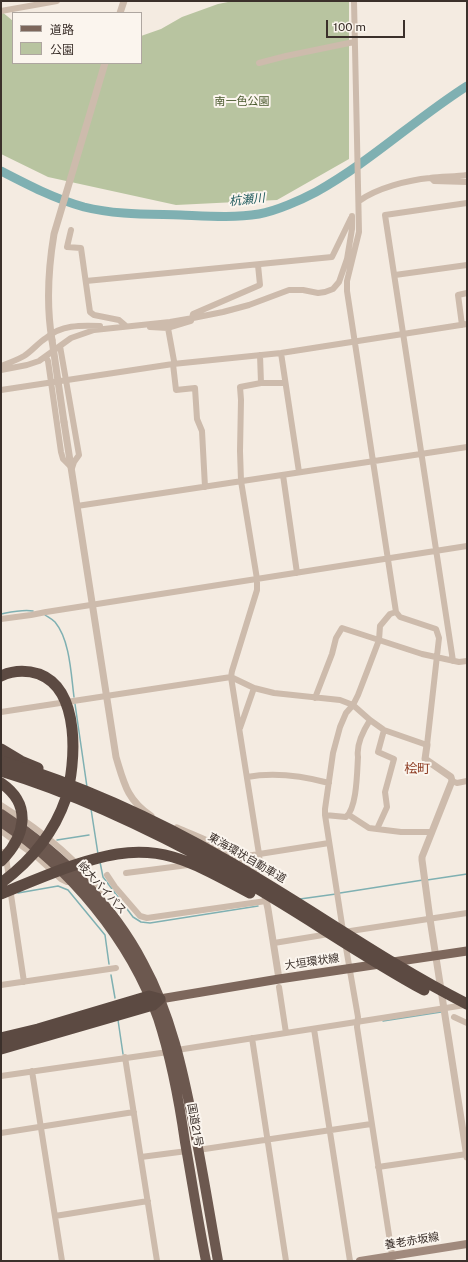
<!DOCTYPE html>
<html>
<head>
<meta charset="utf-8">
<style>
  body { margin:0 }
  #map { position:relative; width:468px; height:1262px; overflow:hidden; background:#f4ebe1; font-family:"Public Sans","Noto Sans JP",sans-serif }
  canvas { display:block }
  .frame { position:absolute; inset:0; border:2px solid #3b302b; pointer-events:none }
  .legend { position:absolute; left:12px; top:12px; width:130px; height:52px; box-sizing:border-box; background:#fbf5ee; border:1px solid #aea6a0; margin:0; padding:5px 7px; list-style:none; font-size:12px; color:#3b302b }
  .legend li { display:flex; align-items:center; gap:8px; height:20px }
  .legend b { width:20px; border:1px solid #aea6a0 }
  .scale { position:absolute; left:326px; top:20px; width:79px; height:18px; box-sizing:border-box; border:2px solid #3b302b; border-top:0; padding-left:5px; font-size:12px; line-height:14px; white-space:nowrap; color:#3b302b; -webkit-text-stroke:3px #fbf5ee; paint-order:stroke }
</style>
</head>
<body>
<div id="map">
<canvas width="468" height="1262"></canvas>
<div class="frame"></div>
<ul class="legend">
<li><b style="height:5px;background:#7d675c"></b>道路</li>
<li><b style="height:11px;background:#b8c4a0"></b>公園</li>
</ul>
<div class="scale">100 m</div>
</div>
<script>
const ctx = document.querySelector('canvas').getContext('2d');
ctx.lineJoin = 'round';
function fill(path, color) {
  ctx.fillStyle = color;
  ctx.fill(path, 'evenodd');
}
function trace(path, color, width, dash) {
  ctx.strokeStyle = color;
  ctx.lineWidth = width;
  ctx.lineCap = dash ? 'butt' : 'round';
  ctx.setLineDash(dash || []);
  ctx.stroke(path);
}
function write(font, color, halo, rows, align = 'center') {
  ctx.font = font + ' "Public Sans","Noto Sans JP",sans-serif';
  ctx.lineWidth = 4;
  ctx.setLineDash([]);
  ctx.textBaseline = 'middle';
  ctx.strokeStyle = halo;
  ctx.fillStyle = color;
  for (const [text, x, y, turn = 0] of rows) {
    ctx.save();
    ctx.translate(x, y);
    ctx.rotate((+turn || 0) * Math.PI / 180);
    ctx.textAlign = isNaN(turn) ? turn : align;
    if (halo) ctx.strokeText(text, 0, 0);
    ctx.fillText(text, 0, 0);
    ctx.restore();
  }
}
fill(new Path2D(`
  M233,1H349V159L277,200L176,205L48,177L1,154V11L13,21V63H141V36L161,29L182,17L218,4Z`), '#b8c4a0');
trace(new Path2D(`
  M1,614C11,612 23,609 33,611
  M45,615C48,617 52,619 55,622C70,640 71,674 74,697
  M75,704L87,787
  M91,809L98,854
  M57,840L89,835
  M100,862L103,877L133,917L141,922L150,923L258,906
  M427,880L467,874
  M18,893L58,886L68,890L105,935L109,964
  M340,893L423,880
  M300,899L336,894
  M111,975L115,998
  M118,1020L123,1054
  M383,1021L441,1012`), '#7fb0b2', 1.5);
trace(new Path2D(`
  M1,171C28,185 55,199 84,207C116,215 149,214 181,215C207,216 234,218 259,214C276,211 301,200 316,192C370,162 415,119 467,86`), '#7fb0b2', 9);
trace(new Path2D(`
  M1,11L57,1
  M259,63L286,56L354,42
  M432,179L434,181L467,182
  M359,201C377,188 408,180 430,178C442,176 455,177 467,175
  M71,230L67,247L81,248L90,312L94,315L119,320L126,326
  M395,275L467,265
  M86,281L332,257L351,218
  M462,325L458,295L467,293
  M150,327L168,328L191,321L193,314L260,285L258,265
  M168,328L174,361L173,364L176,390L195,388L197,419L202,431L205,487
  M60,346L79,455L74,462L72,468
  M281,353L299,472
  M260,355L261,383H285
  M46,357L48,361L61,452L63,459L72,468
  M1,366C9,363 17,360 24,356C32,351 38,343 46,338C61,325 80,325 100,326
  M1,370L27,365L39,361L71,338L94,330L170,322L193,318L223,312L249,305L289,290H303L318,293L325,292L333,289L339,282L347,259L352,229V216
  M1,390L173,364L281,353L467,324
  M283,475L297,573
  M77,506L467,447
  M1,619L31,615L46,612L467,546
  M453,661L385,215L467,203
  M315,698L332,654L336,638L342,628L422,654L459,662L467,661
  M1,712L231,677L254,688L274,693L340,700L353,705L370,720L384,730L427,745L439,638L436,629L400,617L396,612L347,291V281L359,232L354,1
  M240,728L254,688
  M247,777C274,772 303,776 329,783
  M452,781L457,783L467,781
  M1,805C36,827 78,859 101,893L100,900
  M325,815L346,817C357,808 357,772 358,757C356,744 363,731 370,720
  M349,815L369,828L401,832H432
  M377,829L387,807L385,792L394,759L378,752L384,730
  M1,831L37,857L61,879L67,882L71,881
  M1,852H5L9,877
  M234,858L329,843
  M126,873L188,865
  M107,875L115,887L140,916L147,918L266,901
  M254,875C261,867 260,865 259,854L231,677L232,671L257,590V579L241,481L240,451L241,400L240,387L261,383
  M10,888L24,982
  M343,931L325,815V809L333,753L340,727L346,713L353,705L358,695L368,669L379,640L380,626L390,614L396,612
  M344,932L467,913
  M345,942L358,1017L357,1027L393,1261
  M274,943L329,934
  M1,985L116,968
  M279,987L286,1033
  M454,1017L467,1023
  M314,1029L350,1261
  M252,1038L286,1261
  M177,1050L465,1005
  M125,1057L157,1261
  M32,1071L62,1261
  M1,1076L168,1052
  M1,1133L134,1112
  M198,1150L371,1124
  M141,1157L187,1151
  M378,1167L467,1154
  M55,1216L148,1201`), '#cdbbac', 6);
trace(new Path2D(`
  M120,13L124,1
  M52,340C46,304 48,270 54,234L105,63
  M64,422L116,757C124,783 127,800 151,816
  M427,745L425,759L451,777L452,781L422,857V860L430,919L467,1157
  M177,828C204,840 233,849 252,872
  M264,891L268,909L279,979`), '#cdbbac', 7);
trace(new Path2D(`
  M360,1261L467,1244`), '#a18a7d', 8);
trace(new Path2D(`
  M160,999L279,979L467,951`), '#7d675c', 9);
trace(new Path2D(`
  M1,814C58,852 111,902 143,963C171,1014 183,1071 194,1127C203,1172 210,1216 218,1261
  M1,822C70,868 130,939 158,1018C171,1058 179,1100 185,1142C192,1181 198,1221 206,1261`), '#6c584f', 10);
trace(new Path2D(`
  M1,749L21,761L38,768
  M1,1038L38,1029L149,996L160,999L153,1005L1,1049`), '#5c4a42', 11);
trace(new Path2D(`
  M52,340L64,422`), '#cdbbac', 7);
trace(new Path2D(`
  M1,676C14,670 26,670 39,674C81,690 76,763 66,798C54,833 31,861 1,883
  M1,761C80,785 157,820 228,861C309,907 384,962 467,1004
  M1,771C78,794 154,831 225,870C293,907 356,953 424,990
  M1,783C33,805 25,837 1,861
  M1,894C22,885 42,877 63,869C100,856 134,846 173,857C200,865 225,880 250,893`), '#5c4a42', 11);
write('11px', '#4a5a2e', '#fbf5ee', [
  ["南一色公園",242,102]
]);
write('11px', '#3b302b', '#fbf5ee', [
  ["東海環状自動車道",247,858,30],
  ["岐大バイパス",102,888,48],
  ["大垣環状線",312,962,-8],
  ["国道21号",195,1125,80],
  ["養老赤坂線",412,1241,-9]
]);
write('italic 12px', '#1f5a5e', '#fbf5ee', [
  ["杭瀬川",247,200,-6]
]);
write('13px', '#8c3b22', '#fbf5ee', [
  ["桧町",417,769]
]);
</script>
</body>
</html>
